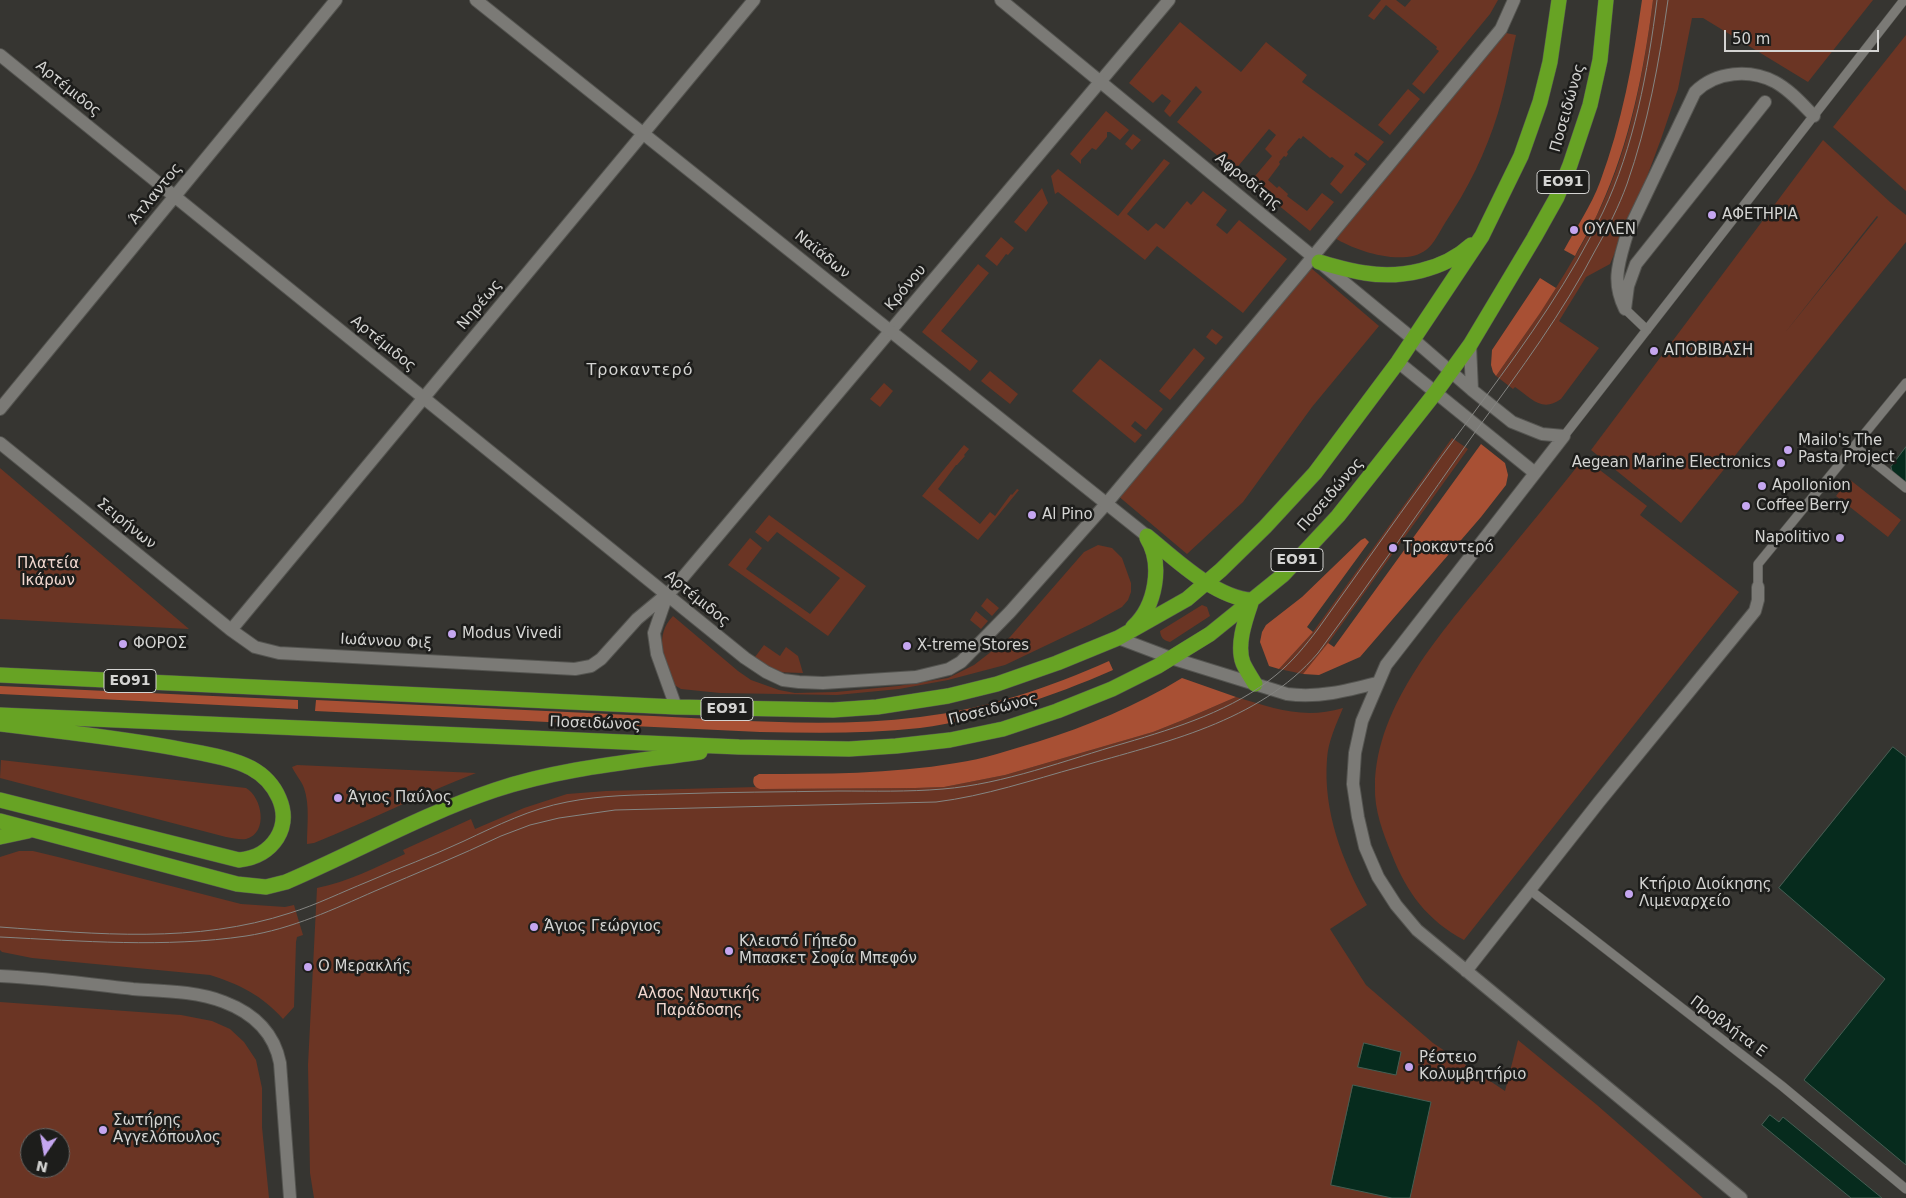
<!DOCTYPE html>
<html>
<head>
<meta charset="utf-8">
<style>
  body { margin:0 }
  #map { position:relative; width:1906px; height:1198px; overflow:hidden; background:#363531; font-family:"DejaVu Sans",sans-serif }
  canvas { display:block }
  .north { position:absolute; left:20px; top:1128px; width:50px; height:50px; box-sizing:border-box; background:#1d1d1b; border:1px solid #666664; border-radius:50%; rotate:192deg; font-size:14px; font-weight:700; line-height:20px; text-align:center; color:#d4d4d2 }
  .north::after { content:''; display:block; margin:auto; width:18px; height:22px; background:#c5a6f0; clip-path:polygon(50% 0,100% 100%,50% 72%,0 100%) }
  .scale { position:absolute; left:1724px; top:30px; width:155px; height:22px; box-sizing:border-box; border:2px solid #d4d4d2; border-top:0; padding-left:6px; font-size:15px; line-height:18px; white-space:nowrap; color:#d4d4d2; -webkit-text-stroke:4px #1d1d1b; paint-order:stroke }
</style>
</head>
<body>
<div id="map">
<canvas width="1906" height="1198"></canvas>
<div class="north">N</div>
<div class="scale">50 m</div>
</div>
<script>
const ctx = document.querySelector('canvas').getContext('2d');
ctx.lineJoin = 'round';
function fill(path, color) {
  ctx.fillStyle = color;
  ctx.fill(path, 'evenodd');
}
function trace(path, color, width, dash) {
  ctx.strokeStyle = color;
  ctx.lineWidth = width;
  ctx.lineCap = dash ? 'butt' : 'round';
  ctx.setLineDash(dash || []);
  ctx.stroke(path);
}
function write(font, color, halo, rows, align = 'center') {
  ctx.font = font + ' "DejaVu Sans",sans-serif';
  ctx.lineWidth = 5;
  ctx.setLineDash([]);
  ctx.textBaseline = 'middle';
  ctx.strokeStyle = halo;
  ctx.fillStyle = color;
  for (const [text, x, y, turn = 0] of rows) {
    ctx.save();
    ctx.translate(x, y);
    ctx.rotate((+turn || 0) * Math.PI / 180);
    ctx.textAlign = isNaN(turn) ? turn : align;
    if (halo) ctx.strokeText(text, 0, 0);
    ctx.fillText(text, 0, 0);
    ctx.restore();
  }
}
fill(new Path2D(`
  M1381,0H1396L1405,7L1411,0H1498L1490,14L1424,94L1412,84L1439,51L1436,49L1437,47L1386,5L1374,20L1368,16Z
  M1653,0H1873L1808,82L1703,18H1692L1678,89L1661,139L1645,182L1610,264L1586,277L1559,321L1599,348L1561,399C1542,413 1531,398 1515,387L1513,389L1496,376C1534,322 1572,268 1600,209C1631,144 1644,71 1653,0Z
  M1180,22L1241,72L1266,42L1307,75L1302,82L1384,142L1368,161L1356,152L1354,155L1366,164L1341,194L1330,184L1344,166L1332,157L1330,158L1303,136L1301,139L1299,138L1287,152L1288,154L1286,157L1284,156L1279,162L1280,164L1268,180L1277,188L1279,186L1288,194L1287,196L1307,211L1322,193L1334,202L1310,231L1250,182L1272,156L1265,149L1276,135L1269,129L1235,170L1177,122L1202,92L1196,86L1170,117L1164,111L1171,101L1162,94L1153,103L1129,83Z
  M1506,33L1516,35C1510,61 1506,87 1498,113C1486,152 1468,189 1445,223C1440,231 1434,244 1426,250C1404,267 1355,251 1335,238Z
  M1906,35V191L1833,127Z
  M1408,89L1420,99L1390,135L1378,125Z
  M1106,111L1129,130L1120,140L1110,132H1107V137L1096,150L1092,148L1081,160V164L1070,154Z
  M1133,134L1141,140L1132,150L1125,144Z
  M1823,140L1890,202L1906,215V242L1681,523L1591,450ZM1877,216L1878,217L1784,334L1869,226Z
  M1164,159L1170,163L1127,214L1148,231L1156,223L1164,229L1187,201L1191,205L1203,191L1227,210L1216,225L1227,234L1239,220L1287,259L1243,313L1157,246L1145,260L1058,192L1055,194L1051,176L1058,169L1118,216Z
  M1042,188L1048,203L1026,232L1014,222Z
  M1001,237L1014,248L1008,255L1006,254L997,266L985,256Z
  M978,264L989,273L941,331L978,361L970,371L922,332Z
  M1311,268L1379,326L1312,407L1243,502L1187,554L1117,495Z
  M1212,329L1223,337L1216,345L1206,337Z
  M1194,348L1205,358L1170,400L1159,391Z
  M1100,359L1163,409L1146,430L1135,421L1131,426L1142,435L1135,443L1072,391Z
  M990,371L1018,394L1010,404L981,381Z
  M884,383L893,391L880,407L870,399Z
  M1452,438L1468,449L1319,656L1303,674L1279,669L1313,632Z
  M964,445L969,449L964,455L965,456L957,465H956L938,489L980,524L990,512L995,516L1011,494L1012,495L1017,489L1019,490L978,540L922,496Z
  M1584,458L1647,506L1640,515L1739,592L1464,940C1427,920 1407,893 1392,855C1383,833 1374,810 1375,786C1376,704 1444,629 1493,570C1523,533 1554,496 1584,458Z
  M0,468L189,629L0,619Z
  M1849,479L1901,520L1888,537L1836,496Z
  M769,515L866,586L828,636L728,565L750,538L762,548L746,569L810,614L840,578L777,532L768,542L755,532Z
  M1098,545L1112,548L1122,558L1131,583V592L1128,600L1122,607L1091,624L1005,665L948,680L899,689L837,695L720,693L681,689L671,683C664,660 654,635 673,616L738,671L751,680L779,690L795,693L836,692L898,686L948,678L974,665L1010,637L1084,552Z
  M987,598L999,608L992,616L981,606Z
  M1202,605L1207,607L1210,616L1170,642C1163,640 1161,638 1160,631Z
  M976,611L988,621L981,629L970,620Z
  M764,645L780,656L786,647L798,656L803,673L774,672L755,657Z
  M1236,697C1274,708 1303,720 1343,708C1336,725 1328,741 1327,759C1323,811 1342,861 1367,905L1330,929L1366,985L1433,1043L1505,1091L1518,1040L1597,1105L1703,1198H314L310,1173L308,1065L317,888C348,882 376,867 405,854L403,850L471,819L475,829L524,808L567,794L606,791L757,787L760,789L915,788L944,787L1005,775L1153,732L1183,720Z
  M1,760L246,788C262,797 269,833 246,839C240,840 233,838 226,837L0,778Z
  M297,765L476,773C421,794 369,821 314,843L307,844C307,826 310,805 304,788C301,780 295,774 292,767Z
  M19,851H33L58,857L241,904L285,907L294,905L303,935L297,937L296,942L294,1007L283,1019C263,996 239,984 210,975L32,958L2,952L0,950V857Z
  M0,1002L181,1015L212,1021L230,1029L244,1042L256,1060L262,1088V1127L269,1198H0ZM30,1138H60V1168H30Z`), '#6b3524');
fill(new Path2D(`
  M1642,0H1653C1644,71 1630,143 1600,208C1593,225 1583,240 1575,256L1564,250C1576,228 1591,206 1600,182C1622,123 1633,62 1642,0Z
  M1540,278L1556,288L1540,313L1496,376L1493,372L1491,365L1492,350Z
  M1481,444L1505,463L1508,475L1506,485L1481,517L1360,657L1319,675L1303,674L1328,643L1334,647Z
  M1365,538L1369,542L1307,627L1313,632L1279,669L1269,666L1260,642L1262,632L1266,625L1302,597L1361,540Z
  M1109,661L1113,670C1051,697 987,719 920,728C867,734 813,733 760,732L315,711L316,700C421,705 525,710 630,715C726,719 824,729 920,717C985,709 1049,688 1109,661Z
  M1182,678L1236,697L1183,720L1153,732L1005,775L944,787L915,788L760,789C754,787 752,783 754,777L759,774C824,774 891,774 956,763C984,759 1010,750 1037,742C1088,726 1136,706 1182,678Z
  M0,686L298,700V709L0,694Z`), '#a85034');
const water = new Path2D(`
  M1906,447V485L1893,475L1891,467Z
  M1893,747L1906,757V1165L1804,1080L1885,979L1779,888Z
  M1364,1043L1401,1052L1396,1075L1358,1067Z
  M1353,1085L1431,1102L1410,1198H1392L1331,1185Z
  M1770,1115L1779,1122L1783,1117L1882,1198H1851L1762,1125Z`);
fill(water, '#062b1d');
trace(water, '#445e53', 1);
const lane = new Path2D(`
  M1625,309L1647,330
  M1564,436L1904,0
  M1854,446L1906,488
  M1758,587V564L1906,383
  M1530,890L1782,1086L1906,1189`);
const street = new Path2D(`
  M0,55L745,658L766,672L783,680L799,682L823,683L916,677L949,669L961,662L1010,612L1106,504L1301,271L1501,29L1514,0
  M1625,309C1611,281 1619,262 1627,234L1695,92C1716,71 1750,69 1775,82C1790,90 1802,104 1814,116
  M1625,309L1628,286L1636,264L1765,102
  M1413,339L1472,390L1512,422L1542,434L1564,436
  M1470,345L1472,390
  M1398,362L1535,473
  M0,409L336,0
  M1564,436L1386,665L1362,721L1355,753L1353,784L1358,817L1365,847L1378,877L1396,905L1417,930L1741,1198
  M0,443L231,630L255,647L279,653L575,669L591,666L601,659L637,619L673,589L1169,0
  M667,595L654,633L657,654L676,707
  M231,630L754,0
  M1118,638L1171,658L1287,694C1319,698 1346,691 1377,683
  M1466,971L1599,802L1755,611L1758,600V587
  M0,976C44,978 89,984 133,989C162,991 196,991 224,1002C253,1013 274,1032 280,1063L290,1198`);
const secondary = new Path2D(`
  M476,0L1147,536
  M1001,0L1413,339`);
const highway = new Path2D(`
  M1319,262C1334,266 1350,271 1365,273C1400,279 1444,270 1471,245
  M1147,536C1174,558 1215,598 1252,600
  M1252,600C1246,618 1236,644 1243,663C1246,670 1251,677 1255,684
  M1133,627C1156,606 1163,564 1147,538
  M0,675L676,707L833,710L877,707L948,696L997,684L1057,663L1118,638L1187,599L1221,570L1265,527L1315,473L1398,362L1482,236L1521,156L1540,102L1550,62L1559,0
  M0,715L739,747L849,749L896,746L950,740L1003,729L1057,711L1112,689L1158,666L1210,634L1283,575L1338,516L1436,392L1470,345L1534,238L1557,197L1570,165L1590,105L1600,60L1606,0
  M0,724C62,732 124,738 185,750C206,754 232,758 251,768C275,781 293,812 277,838C268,852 256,858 239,860L0,800
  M0,821L237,884L266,887L286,882C356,852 423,814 495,790C561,768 632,762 700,752
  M0,837L28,831`);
trace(lane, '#545450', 10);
trace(street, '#545450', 14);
trace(secondary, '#545450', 14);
trace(highway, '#545450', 16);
trace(lane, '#7b7a76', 9);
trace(street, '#7b7a76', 12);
trace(secondary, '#7b7a76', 12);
trace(highway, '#67a324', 15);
trace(new Path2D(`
  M0,927C97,934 196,944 290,913C316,905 342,892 367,882C399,868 432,856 464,841C498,825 530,809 567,802C602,795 636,795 671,794C727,792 783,792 838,791C873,791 908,792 943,789C1004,784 1066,760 1125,743C1176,728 1234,710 1276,675C1292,662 1306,645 1318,629C1373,552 1427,475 1484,399C1528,339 1571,279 1603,212C1634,147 1648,71 1657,0
  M0,937C82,941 165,948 246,936C292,929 334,909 375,891C417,873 459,856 501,836L530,825L559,818L615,810L936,802C985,796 1032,780 1079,767C1164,742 1258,723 1318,653C1373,579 1425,503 1478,428C1521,369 1562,314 1596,249C1608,228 1619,206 1627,184C1648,124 1659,63 1668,0`), '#858582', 1);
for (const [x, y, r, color] of [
  [1712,215,5,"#c5a6f0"],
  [1574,230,5,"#c5a6f0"],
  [1654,351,5,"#c5a6f0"],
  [1788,450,5,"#c5a6f0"],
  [1781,463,5,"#c5a6f0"],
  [1762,486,5,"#c5a6f0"],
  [1746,506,5,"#c5a6f0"],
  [1032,515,5,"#c5a6f0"],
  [1840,538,5,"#c5a6f0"],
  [1393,548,5,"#c5a6f0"],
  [452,634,5,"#c5a6f0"],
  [123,644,5,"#c5a6f0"],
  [907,646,5,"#c5a6f0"],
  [338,798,5,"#c5a6f0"],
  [1629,894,5,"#c5a6f0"],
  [534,927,5,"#c5a6f0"],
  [729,951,5,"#c5a6f0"],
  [308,967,5,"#c5a6f0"],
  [1409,1067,5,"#c5a6f0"],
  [103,1130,5,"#c5a6f0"]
]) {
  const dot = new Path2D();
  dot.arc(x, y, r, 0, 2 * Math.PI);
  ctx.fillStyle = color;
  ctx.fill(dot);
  trace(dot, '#1d1d1b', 2);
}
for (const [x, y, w] of [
  [1563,182,52],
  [1297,560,52],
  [130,681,52],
  [727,709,52]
]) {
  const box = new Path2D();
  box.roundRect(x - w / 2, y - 11.5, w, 23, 4);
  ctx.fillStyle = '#1d1d1b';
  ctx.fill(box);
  trace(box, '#d4d4d2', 1);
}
write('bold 14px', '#d4d4d2', null, [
  ["ΕΟ91",1563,182],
  ["ΕΟ91",1297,560],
  ["ΕΟ91",130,681],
  ["ΕΟ91",727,709]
]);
write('15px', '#d4d4d2', '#1d1d1b', [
  ["Αρτέμιδος",68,89,39],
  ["Ποσειδώνος",1568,108,-74],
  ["Αφροδίτης",1248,182,39],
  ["Άτλαντος",156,194,-51],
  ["Ναϊάδων",822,255,39],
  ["Κρόνου",906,288,-50],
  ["Νηρέως",480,305,-50],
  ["Αρτέμιδος",383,344,39],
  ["Ποσειδώνος",1331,495,-49],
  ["Σειρήνων",126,524,39],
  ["Αρτέμιδος",697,599,39],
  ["Ιωάννου Φιξ",386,642,3],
  ["Ποσειδώνος",993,710,-14],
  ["Ποσειδώνος",595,724,2],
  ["Προβλήτα E",1728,1027,37]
]);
write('15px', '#d4d4d2', '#1d1d1b', [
  ["ΑΦΕΤΗΡΙΑ",1722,215],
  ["ΟΥΛΕΝ",1584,230],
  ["ΑΠΟΒΙΒΑΣΗ",1664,351],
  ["Mailo's The",1798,441],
  ["Pasta Project",1798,458],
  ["Aegean Marine Electronics",1771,463,"right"],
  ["Apollonion",1772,486],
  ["Coffee Berry",1756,506],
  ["Al Pino",1042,515],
  ["Napolitivo",1830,538,"right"],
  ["Τροκαντερό",1403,548],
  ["Modus Vivedi",462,634],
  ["ΦΟΡΟΣ",133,644],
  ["X-treme Stores",917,646],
  ["Άγιος Παύλος",348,798],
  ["Κτήριο Διοίκησης",1639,885],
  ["Λιμεναρχείο",1639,902],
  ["Άγιος Γεώργιος",544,927],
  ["Κλειστό Γήπεδο",739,942],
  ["Μπασκετ Σοφία Μπεφόν",739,959],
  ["Ο Μερακλής",318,967],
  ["Ρέστειο",1419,1058],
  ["Κολυμβητήριο",1419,1075],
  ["Σωτήρης",113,1121],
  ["Αγγελόπουλος",113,1138]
], 'left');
write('15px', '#f2d8d0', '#1d1d1b', [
  ["Πλατεία",48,564],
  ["Ικάρων",48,581],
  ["Αλσος Ναυτικής",699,994],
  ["Παράδοσης",699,1011]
]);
ctx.letterSpacing = '1px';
write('16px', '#d4d4d2', '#1d1d1b', [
  ["Τροκαντερό",640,371]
]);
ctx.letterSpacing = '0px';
</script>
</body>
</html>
